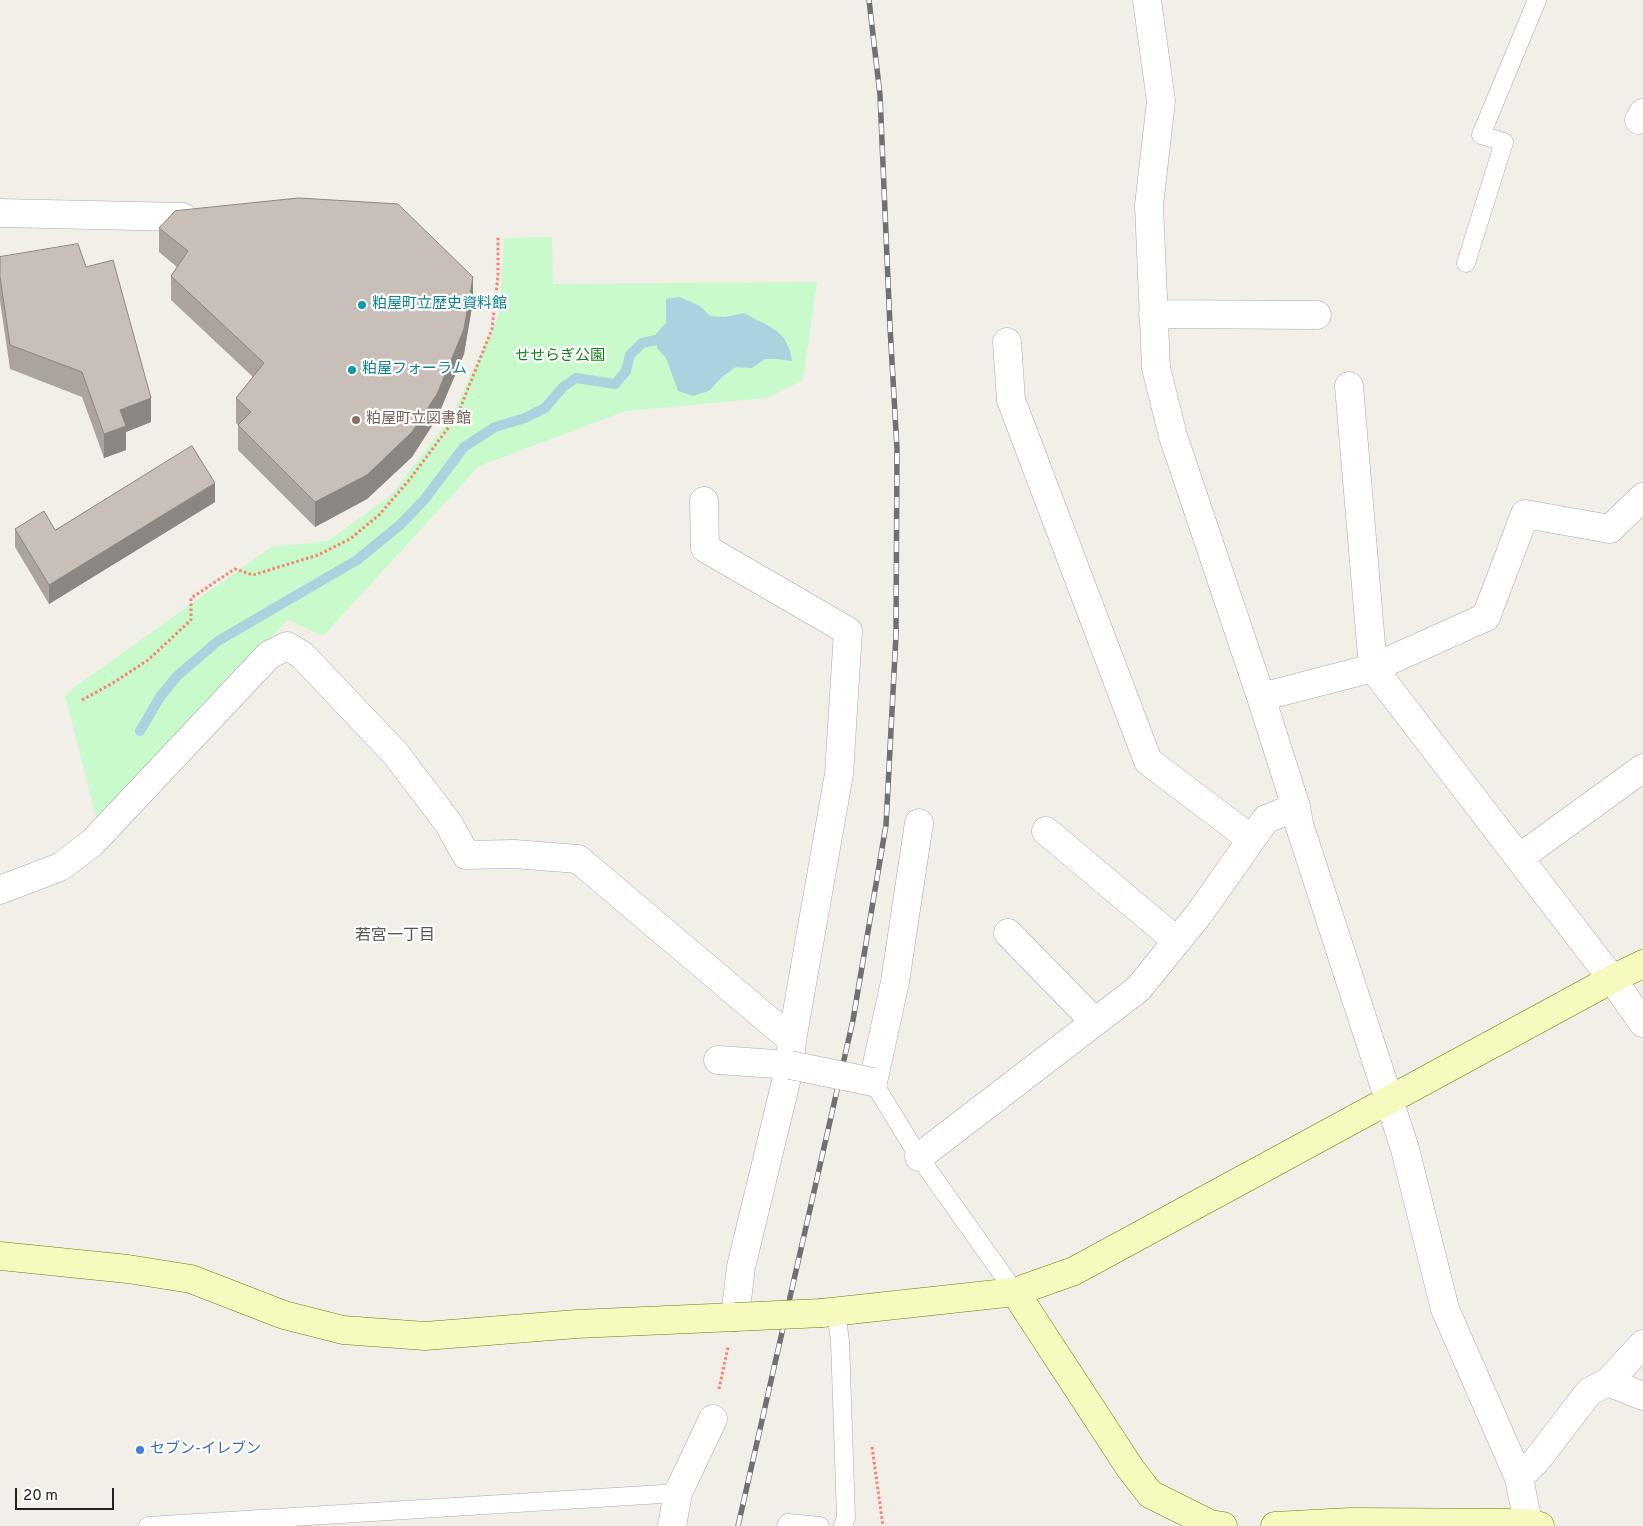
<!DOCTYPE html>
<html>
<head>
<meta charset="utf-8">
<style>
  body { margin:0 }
  #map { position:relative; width:1643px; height:1526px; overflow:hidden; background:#f2efe9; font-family:Overpass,sans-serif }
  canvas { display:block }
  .scale { position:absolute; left:15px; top:1488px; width:99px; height:22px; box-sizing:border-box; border:2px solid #222; border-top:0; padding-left:6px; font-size:15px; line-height:18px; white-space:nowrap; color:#222; -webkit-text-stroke:4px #fff; paint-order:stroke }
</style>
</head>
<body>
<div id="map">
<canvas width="1643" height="1526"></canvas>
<div class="scale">20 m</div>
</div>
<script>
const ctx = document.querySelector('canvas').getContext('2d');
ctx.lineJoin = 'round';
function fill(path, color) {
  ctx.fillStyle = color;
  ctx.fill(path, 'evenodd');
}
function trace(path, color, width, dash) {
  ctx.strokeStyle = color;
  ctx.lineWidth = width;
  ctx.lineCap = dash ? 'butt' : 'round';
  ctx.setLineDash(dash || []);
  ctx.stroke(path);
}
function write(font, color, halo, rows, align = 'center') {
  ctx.font = font + ' Overpass,"Noto Sans JP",sans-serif';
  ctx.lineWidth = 4.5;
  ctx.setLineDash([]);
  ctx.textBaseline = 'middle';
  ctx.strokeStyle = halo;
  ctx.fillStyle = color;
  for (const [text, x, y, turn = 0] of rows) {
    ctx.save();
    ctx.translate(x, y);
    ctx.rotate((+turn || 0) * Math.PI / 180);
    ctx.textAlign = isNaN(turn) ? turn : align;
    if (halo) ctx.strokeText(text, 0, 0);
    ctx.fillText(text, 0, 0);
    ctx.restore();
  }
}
fill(new Path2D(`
  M552,237L553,284L817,282L803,380L767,398L626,411L479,466L323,636L288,620L97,821L65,694L271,547L328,541L390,496L451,417L499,315L504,238Z`), '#c8facc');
fill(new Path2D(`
  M680,297L700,306L710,316L725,317L744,313C768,327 788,329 792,361L776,359H765L752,368L736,367L722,377L709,391L693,396L678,391L666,358L657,348L656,334L666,323V299Z`), '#aad3df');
trace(new Path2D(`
  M140,731L160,697L177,676L218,641L357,560L400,525L424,500L464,447L495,427L525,418L545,408L563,387L576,378L615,384L626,371L630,355L642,343L656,340`), '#aad3df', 10);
const lane = new Path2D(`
  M1466,263L1504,142L1481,135L1537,0
  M873,1082L919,1157L1015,1292
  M836,1312L840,1341L846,1517L843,1526
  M148,1526L678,1493
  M786,1526L788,1523L820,1526`);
const street = new Path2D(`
  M1147,0L1161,101L1149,205L1156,368L1173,436L1261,697L1296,807L1299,824L1405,1149L1445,1309L1519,1478L1528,1523
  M1639,120L1643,113
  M0,213L183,217
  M1153,314L1317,315
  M1007,342L1011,400L1148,761L1251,839
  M1349,386L1373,668L1612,979L1643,1023
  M704,501L705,548L848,631L839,774L792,1040
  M1261,697L1373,668L1486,617L1525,514L1610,529L1643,497
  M1046,831L1177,941
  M1519,858L1643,768
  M0,890L60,867L92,843L269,655L287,646L302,655L395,753L449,824L466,855L514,854L578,859L792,1040L790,1065L741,1267L735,1317
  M1008,933L1095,1022
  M718,1060L790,1065
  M873,1082L895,982L919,823
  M919,1157L1138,989L1199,914L1266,819L1296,807
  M1608,1382L1643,1396
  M1519,1478L1536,1461L1589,1392L1608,1382L1643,1344
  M672,1526L678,1493L713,1419`);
const secondary = new Path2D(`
  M0,1256L128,1269L191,1279L284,1315L343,1330L425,1336L577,1324L735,1317
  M1015,1292L1074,1271L1612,979L1643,964
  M822,1313L1015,1292L1130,1468L1150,1494L1210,1524L1223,1526
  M1275,1526L1350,1522L1528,1523L1540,1526`);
trace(lane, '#a9a9a9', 19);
trace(street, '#a9a9a9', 29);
trace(secondary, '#707d05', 29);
trace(new Path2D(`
  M82,700L113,683L148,660L191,620V598L235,569L253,575L318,555L350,539L380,514L410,479L457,416L492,329L498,276V236
  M719,1389L728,1347
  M872,1447L883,1526`), '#fa8072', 3, [2.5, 2.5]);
trace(lane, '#fff', 18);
trace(street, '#fff', 28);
trace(secondary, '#f7fabf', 28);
const rail = new Path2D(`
  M738,1526L853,1020L886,825L896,635L897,449L890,327L880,95L869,0`);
trace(rail, '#707070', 5.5);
trace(rail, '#fff', 4, [11]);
const streetBridge = new Path2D(`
  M790,1065L873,1082`);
const secondaryBridge = new Path2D(`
  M735,1317L822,1313`);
trace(streetBridge, '#a9a9a9', 29, []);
trace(secondaryBridge, '#707d05', 29, []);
trace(streetBridge, '#fff', 28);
trace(secondaryBridge, '#f7fabf', 28);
fill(new Path2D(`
  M159,228L473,301L464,354L437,418L412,457L367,499L315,527L238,450V425L236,423V398L253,377L171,300V276L177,267L159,252Z
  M0,257L151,422L126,432V450L104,458L82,397L10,369L0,301Z
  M215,502L49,604L15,547V529L55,530Z`), '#aba49e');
fill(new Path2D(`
  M473,277V301L464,354L437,418L412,457L367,499L315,527V502Z
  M151,398V422L126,432V450L104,458V434L120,410Z
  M215,483V502L49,604V585Z`), '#8b8681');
const building = new Path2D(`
  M299,198L398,204L473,277L464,329L437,394L412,432L367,475L315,502L238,425L251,412L236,398L264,363L171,276L188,251L159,228L175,211Z
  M78,244L86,267L113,260L151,398L120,410L126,426L104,434L82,372L10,345L0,277V257Z
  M192,446L215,483L49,585L15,529L44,511L55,530Z`);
fill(building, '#c7bfb8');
trace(building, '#8b8681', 1);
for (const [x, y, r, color] of [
  [362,305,5,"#0f9aa8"],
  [352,370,5,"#0f9aa8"],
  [356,420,5,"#8d6e63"],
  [140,1450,5,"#3f7fe0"]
]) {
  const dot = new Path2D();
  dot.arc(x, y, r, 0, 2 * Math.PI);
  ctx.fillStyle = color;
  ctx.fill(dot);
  trace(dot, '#fff', 2);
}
write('15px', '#0d838f', '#fff', [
  ["粕屋町立歴史資料館",372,305],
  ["粕屋フォーラム",362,370]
], 'left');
write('15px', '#0c8416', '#fff', [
  ["せせらぎ公園",560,357]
]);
write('15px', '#785e54', '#fff', [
  ["粕屋町立図書館",366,420]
], 'left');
write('15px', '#366cbe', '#fff', [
  ["セブン-イレブン",150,1450]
], 'left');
write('16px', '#555', '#fff', [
  ["若宮一丁目",395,937]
]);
</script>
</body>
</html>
